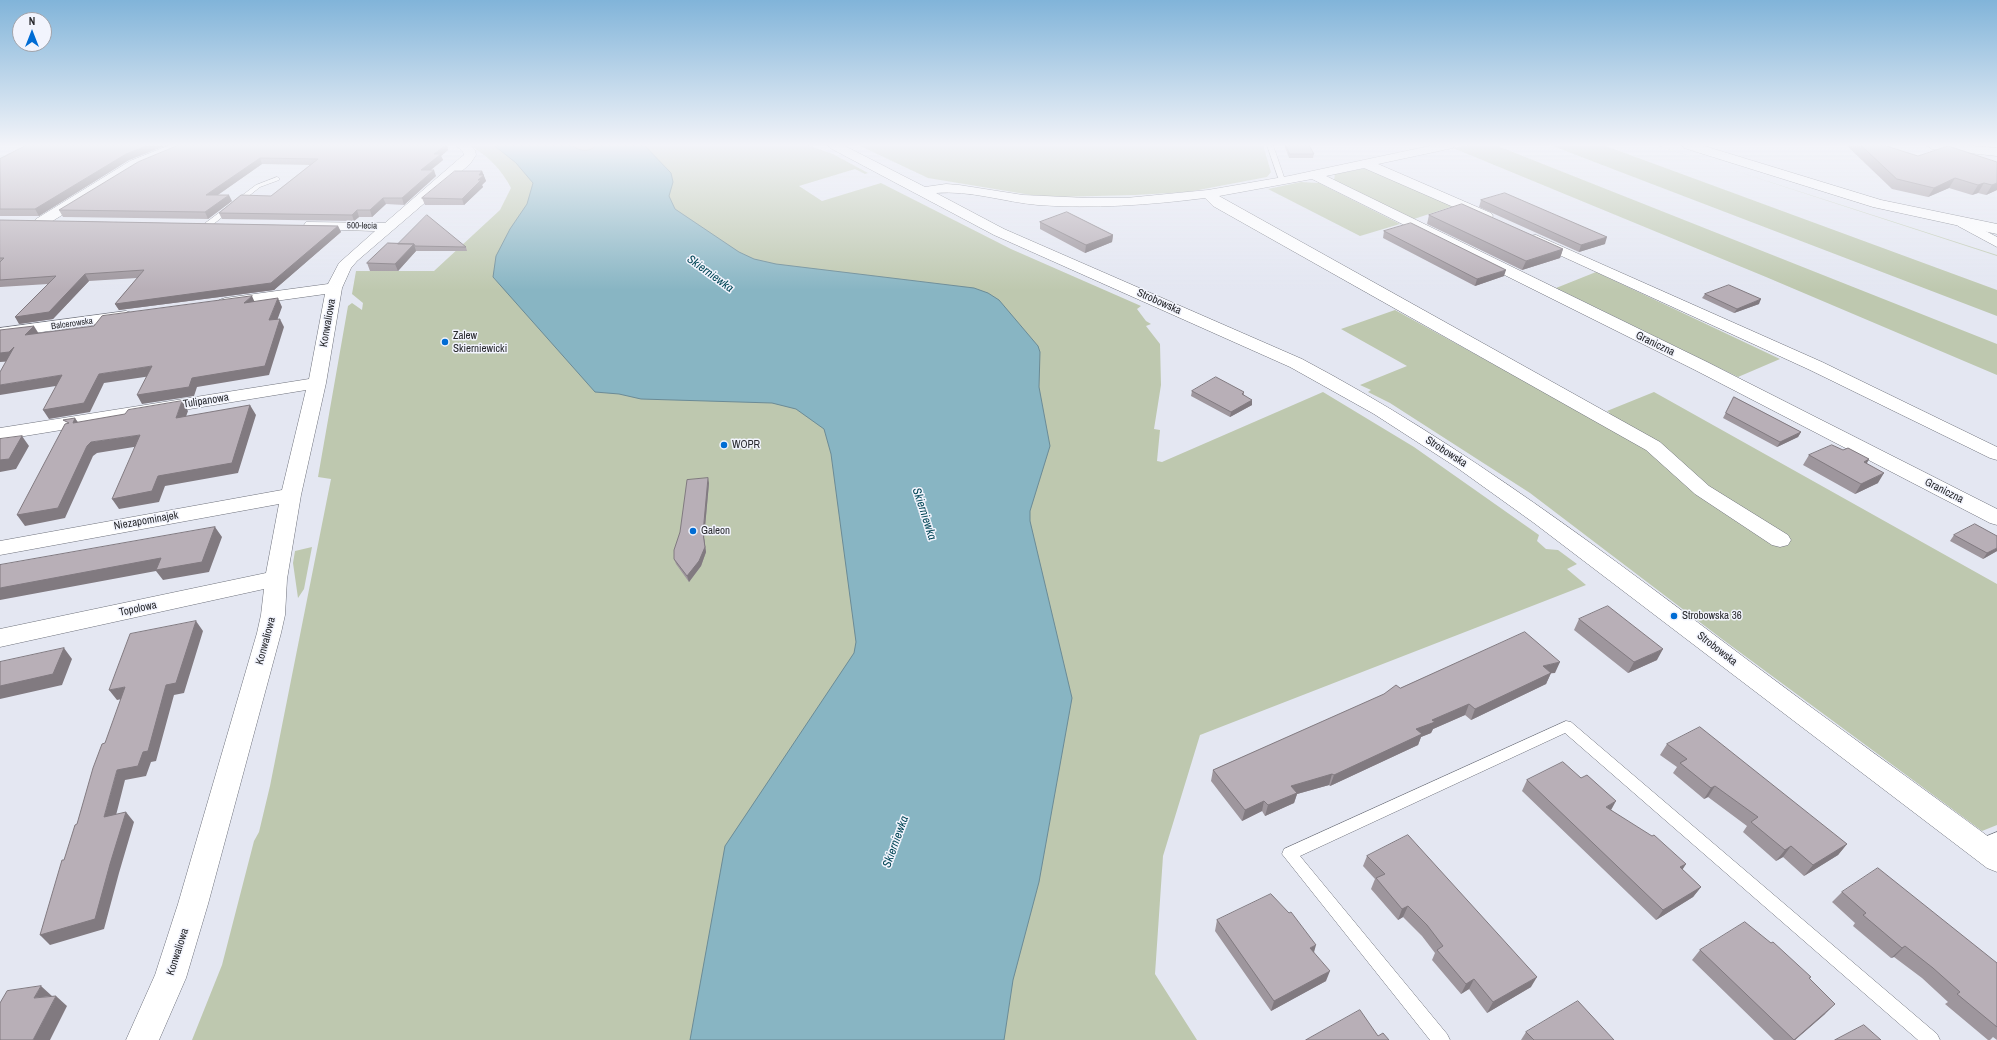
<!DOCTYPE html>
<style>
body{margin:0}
#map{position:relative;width:1997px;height:1040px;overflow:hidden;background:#e4e7f2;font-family:"Archivo Narrow",sans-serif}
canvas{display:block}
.north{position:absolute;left:12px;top:12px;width:40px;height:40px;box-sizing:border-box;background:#f2f4fd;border:1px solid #a1a3aa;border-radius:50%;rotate:0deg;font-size:11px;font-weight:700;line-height:16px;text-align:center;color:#28292d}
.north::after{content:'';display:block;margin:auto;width:14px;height:18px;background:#006cd4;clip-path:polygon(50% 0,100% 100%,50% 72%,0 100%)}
</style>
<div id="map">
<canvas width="1997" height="1040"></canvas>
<div class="north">N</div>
</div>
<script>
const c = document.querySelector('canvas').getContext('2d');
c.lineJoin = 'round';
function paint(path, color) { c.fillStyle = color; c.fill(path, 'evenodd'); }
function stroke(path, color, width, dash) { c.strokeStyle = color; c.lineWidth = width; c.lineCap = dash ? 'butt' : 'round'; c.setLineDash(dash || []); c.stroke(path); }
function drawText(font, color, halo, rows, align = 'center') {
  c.font = font + ' "Archivo Narrow",sans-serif'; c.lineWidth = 3; c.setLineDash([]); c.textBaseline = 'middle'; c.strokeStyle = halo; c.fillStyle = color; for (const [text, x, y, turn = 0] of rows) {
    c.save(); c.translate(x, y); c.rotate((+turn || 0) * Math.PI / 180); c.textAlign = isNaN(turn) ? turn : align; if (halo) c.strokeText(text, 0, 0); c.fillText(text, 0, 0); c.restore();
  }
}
const green = new Path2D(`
 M469,145H807L833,154L868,173L865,174L855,169L799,186L822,201L881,183L1011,249L1141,306L1137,309L1146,321L1151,324L1146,326L1160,344L1161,385L1154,429L1160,430L1157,461L1162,462L1323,392L1414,447L1539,535L1537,541L1546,549L1558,550L1577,564L1567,569L1586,585L1200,735L1163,856L1155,974L1197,1040H192L222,965L254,841L259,832L270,786L331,479L318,477L348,306L352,303L362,310L363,303L352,294L356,271H434L500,210L511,188C503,171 486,154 469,145Z
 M858,145H1263L1271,172L1267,177L1188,192L1135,195L1057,197L1031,195L928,178Z
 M1470,145H1495L1997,344V375L1766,277L1453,148Z
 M1550,145H1603L1997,290V316Z
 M1655,145L1997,255V256L1665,148Z
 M1366,168L1453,206L1414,219L1334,180L1335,174Z
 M1301,182L1319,183L1400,224L1360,236L1268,189Z
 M1596,272L1780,359L1738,377L1556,288Z
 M1395,310L1555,398L1608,414L1610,413L1607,411L1654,392L1997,584V825L1982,831L1722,639L1530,493L1390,403L1368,392L1371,390L1360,385L1407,366L1341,329Z
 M312,547L304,589L298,598L293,563L295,551Z`);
const water = new Path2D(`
 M494,145H572C577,151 592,153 595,145H644L671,173L673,182L669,196L675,209L739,252L754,259L776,264L974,288L988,293L999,300L1038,346L1040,352L1039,387L1050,446L1030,511V521L1072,698L1039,882L1013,980L1004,1040H690L725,846L854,653L856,642L831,454L824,429L796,409L772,403L641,399L619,394L595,392L493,277L496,256L510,229L527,204L533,183L516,163Z`);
const lane = new Path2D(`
 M1267,145H1273L1285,180L1284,181L1279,180Z
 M277,177L279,178V180L260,187L211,226L204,224L256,185Z
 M1566,721L1571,722L1937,1034L1940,1040H1918L1565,733L1300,856L1447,1034L1450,1040H1430L1282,854L1284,849Z
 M1997,832V845L1980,852L1975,851L1973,846L1975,841Z`);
const street = new Path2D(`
 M170,145H186L184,148L140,167L46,225H36L34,222L36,219L130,161Z
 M456,145H470L475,150L476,155L470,164L357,261L351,268L342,288L326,383L301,495L287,579L285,615L281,633L208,904L186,978L159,1040H126L155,975L178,904L257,633L261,615L264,589L0,647V629L266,573L279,504L0,555V541L282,490L306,390L0,440V428L309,379L325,294L225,308L219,306L217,303L219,300L225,298L328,284L339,263L375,231L311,229L306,228L304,225L306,222L385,223L460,158L464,155L463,152Z
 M828,145H843L925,187L946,184L959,185L1023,195L1087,198H1126L1208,190L1289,176L1434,145H1455L1453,148L1378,164L1491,213L1493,216L1491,219H1481L1364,168L1326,176L1707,362L1997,509V525L1990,523L1695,370L1312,179L1219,196L1660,442L1709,486L1788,535L1791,540L1788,545L1780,547L1772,545L1695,494L1646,450L1213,206L1205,198C1149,205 1094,209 1038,205C1004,202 970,190 936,193L1004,229L1302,359C1463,444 1608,555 1753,664C1834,725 1916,783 1997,843V872L1987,868L1534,523L1456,467L1374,414L1290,367L994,235L830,148Z
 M1926,145H1963L1997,148V156L1932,149Z
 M1963,219L1997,237V247L1958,226L1956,223L1958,220Z
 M1536,235L1822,362L1997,447V460L1990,458L1810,370L1531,242L1529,239L1531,236Z
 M126,311L132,313L134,316L132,319L0,338V328Z`);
const secondary = new Path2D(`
 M1682,145H1701L1881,200L1997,224V234L1873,207L1684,148Z`);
const wall = new Path2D(`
 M27,145H167L129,160L39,216H0V159Z
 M179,145H447L448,150L441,156L443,160L431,170L436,176L404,205L386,204L372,217H359L354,221L222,219L219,213L271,196L310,165L262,164L218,195L232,201L208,219L63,217L59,210Z
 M1284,145H1309L1314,154L1313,158H1289Z
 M1846,145H1883L1918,156L1997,162V190L1986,195L1978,193L1972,195L1949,188L1928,197L1892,189Z
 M482,171L486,181L482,185L483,187L464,205H425L422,198Z
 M1481,200L1605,244L1579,252L1479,207Z
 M1429,215L1563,249L1560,258L1522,270L1427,224Z
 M0,220L338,226L341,232L274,290L119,310L115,304L137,278L89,281L53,319L19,324L48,284L0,287Z
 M1040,222L1113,235L1112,242L1085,253L1040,229Z
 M1384,231L1504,276L1475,286L1383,238Z
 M388,243L466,247L467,251H416L398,271H370L367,263Z
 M1705,294L1759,304L1734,313L1702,298Z
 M1192,391L1244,392V395L1252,405L1230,417L1191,396Z
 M1734,397L1801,432L1798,437L1777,447L1723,418Z
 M1843,450L1869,459L1867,463L1878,483L1855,494L1803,465L1809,455Z
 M709,483L704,538L706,552L701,566L689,582L676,564L674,559Z
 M1954,535L1997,551L1983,559L1950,541Z
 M1579,619L1657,660L1628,673L1574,630Z
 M1551,673L1546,684L1471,720L1465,715L1433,729L1431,733L1421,737L1418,745L1330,786L1329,785L1297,794L1294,803L1265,816L1262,811L1242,821L1211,781L1213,770L1400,688L1555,673Z
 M1667,744L1847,844L1838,855L1804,876L1783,857L1776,861L1743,832L1747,826L1708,797L1704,799L1673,773L1677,767L1660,755Z
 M1527,780L1611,810L1686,864L1682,869L1701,887L1693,897L1656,920L1522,791Z
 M1367,856L1531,987L1487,1013L1469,989L1461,994L1432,960L1435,953L1422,936L1403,917L1398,920L1371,889L1375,879L1363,866Z
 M1842,892L1997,963V1040L1993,1037L1990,1040H1988L1945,1004L1948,1002L1922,978L1894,957L1891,958L1853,926L1855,923L1832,902Z
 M1217,920L1314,952L1326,981L1271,1011L1215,931Z
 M1771,943L1809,978L1825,1014L1795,1040H1774L1692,960L1700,950Z
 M1526,1032L1614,1040H1521Z`);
const shadedWall = new Path2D(`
 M149,145H167L129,160L39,216L35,209L126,154Z
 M447,145L448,150L441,156L443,160L423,176L421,170L434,154Z
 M260,158L262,164L209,201L206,195Z
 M434,170L436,176L404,205L402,198Z
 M482,171L486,181L482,185L483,187L464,205L462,199L479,175Z
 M1955,178L1949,188L1928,197L1934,188Z
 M1984,183L1978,193L1972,195L1978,185Z
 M1997,183V190L1986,195L1992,185Z
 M229,195L232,201L208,219L205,212Z
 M383,198L386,204L372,217L370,210Z
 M357,210L359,217L354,221L352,215Z
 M338,226L341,232L274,290L119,310L115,304Z
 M1113,235L1112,242L1085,253L1086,245Z
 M1607,237L1605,244L1579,252L1581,245Z
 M414,244L416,251L398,271L395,264Z
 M1563,249L1560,258L1522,270L1526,261Z
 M1506,270L1504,276L1475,286L1477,279Z
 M85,274L89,281L53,319L19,324L15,317Z
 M252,296L256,305L244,303Z
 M278,298L282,307L274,329L269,320Z
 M1761,299L1759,304L1734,313L1737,309Z
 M280,319L284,327L269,375L197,387L194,396L142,404L137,395L192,378Z
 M34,326L39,334L25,335Z
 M14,347L15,361L0,362V353Z
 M152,366L158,375L104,383L90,412L49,419L43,410L99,374Z
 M62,375L68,384L0,395V385Z
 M1252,400V405L1230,417L1231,412Z
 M182,401L188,411L182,428L176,418Z
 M250,405L256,415L238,473L165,486L159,502L119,509L112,499L158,476Z
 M75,418L82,428L73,423Z
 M1801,432L1798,437L1777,447L1780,442Z
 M140,435L146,445L97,453L93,456L65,518L25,526L17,515L91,442Z
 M22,436L29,446L16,469L0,472V460Z
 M1869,459L1863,470L1864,462Z
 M1884,473L1878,483L1855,494L1861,484Z
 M708,478L709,483L704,538L706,552L701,566L689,582L687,576L703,533Z
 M215,527L222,537L209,572L163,580L156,571L0,600V588Z
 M1997,548V551L1983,559L1987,553Z
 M196,621L203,631L184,693L174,695L156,761L151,762L146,776L125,780L113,827L104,817L117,770L143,752L166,685Z
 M64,648L72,659L62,685L0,699V686Z
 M1663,649L1657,660L1628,673L1634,662Z
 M1560,662L1555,673H1551L1546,684L1471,720L1475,709L1543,666Z
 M125,687L132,697L117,700L109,690Z
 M1469,704L1465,715L1433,729L1431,733L1421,737L1418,745L1330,786L1334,775L1432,720Z
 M1332,774L1329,785L1297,794L1294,803L1265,816L1268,805L1291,786Z
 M1715,786L1708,797L1704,799L1711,788Z
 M1264,801L1262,811L1242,821L1245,810Z
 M1616,801L1610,812L1606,807Z
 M126,812L134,822L119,873L104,929L50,945L40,935Z
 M1847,844L1838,855L1804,876L1813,865Z
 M1791,846L1783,857L1776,861L1785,850Z
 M1686,864L1679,875L1680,867Z
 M1701,887L1693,897L1656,920L1663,910Z
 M1408,906L1403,917L1398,920L1402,909Z
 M1316,945L1313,956L1310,948Z
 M1905,946L1894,957L1891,958L1902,948Z
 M1330,971L1326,981L1271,1011L1274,1001Z
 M1537,977L1531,987L1487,1013L1493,1002Z
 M1474,979L1469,989L1461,994L1466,984Z
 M41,986L52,996L34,998Z
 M56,996L67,1006L50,1040H33Z
 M1835,1004L1825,1014L1795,1040H1794Z`);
const building = new Path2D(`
 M27,145H149L126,154L35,209H0V159Z
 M179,145H446L434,154H441L421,170H434L402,198H383L370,210H357L352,215L219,213L241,195L271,196L318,159L260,158L206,195H229L205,212L59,210L138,162Z
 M1286,145H1309L1314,154H1290Z
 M1861,145H1883L1918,156L1948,146L1997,162V183L1992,185L1984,183L1978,185L1955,178L1934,188L1897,179Z
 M455,171H482L479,175H484L478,180H481L462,199L422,198Z
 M1505,193L1607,237L1581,245L1481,200Z
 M1462,204L1563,249L1526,261L1429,215Z
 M1067,212L1113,235L1086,245L1040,222Z
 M427,215L466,247L415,246L414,244H398Z
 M0,220L338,226L271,283L115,304L144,270L85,274L49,312L15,317L56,276L0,280V262L4,258H0Z
 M1411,223L1506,270L1477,279L1384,231Z
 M388,243L414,244L395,264L367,263Z
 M1729,285L1761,299L1737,309L1705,294Z
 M252,296L244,303L278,298L269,320L280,319L265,366L192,378L189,387L137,395L152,366L99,374L84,403L43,410L62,375L0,385V372L14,347L9,352L0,353V330L34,326L25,335L94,326L102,316Z
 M1216,377L1244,392L1242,394L1252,400L1231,412L1192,391Z
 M1734,397L1801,432L1780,442L1726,413Z
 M182,401L176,418L250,405L232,463L158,476L152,491L112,499L140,435L91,442L87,446L58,508L17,515L65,424L69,423L63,420L75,418L73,423L125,414L128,410Z
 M22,436L9,459L0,460V439Z
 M1832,445L1843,450L1848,448L1869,459L1864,462L1884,473L1861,484L1809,455Z
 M708,478L703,533L705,547L699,561L687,576L674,559V550L680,532L687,480Z
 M1975,524L1997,536V548L1987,553L1954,535Z
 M215,527L202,562L156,570L161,558L0,588V565Z
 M1608,606L1663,649L1634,662L1579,619Z
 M196,621L176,683L166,685L148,751L143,752L138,766L117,770L104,817L126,812L110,864L95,919L40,935L62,860H64L75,825L77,824L93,768L102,744L105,743L125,687L109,690L130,634Z
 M1525,632L1560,662L1543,666L1551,673L1475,709L1469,704L1432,720L1435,722L1416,729L1422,734L1334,775L1332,774L1291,786L1297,793L1268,805L1264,801L1245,810L1213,770L1384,694L1396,685L1400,688Z
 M64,648L53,674L0,686V662Z
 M1700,727L1847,844L1813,865L1791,846L1785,850L1751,822L1758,817L1715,786L1711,788L1680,763L1687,759L1667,744Z
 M1563,762L1581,778L1587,775L1616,801L1606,807L1652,836L1654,835L1686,864L1680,867L1701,887L1663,910L1527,780Z
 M1408,835L1537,977L1493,1002L1474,979L1466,984L1437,950L1443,946L1427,925L1408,906L1402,909L1376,878L1385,874L1367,856Z
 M1878,868L1997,963V1027L1957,994L1960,992L1933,968L1905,946L1902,948L1863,915L1866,913L1842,892Z
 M1271,894L1289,913L1291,912L1316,945L1310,948L1330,971L1274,1001L1217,920Z
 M1745,922L1771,943L1773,942L1811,977L1809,978L1835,1004L1794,1040L1700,950Z
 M41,986L34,998L56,996L33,1040H0V1003L7,991Z
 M1578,1001L1614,1040H1534L1526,1032Z
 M1360,1010L1378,1036L1383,1033L1389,1040H1306Z
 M1864,1025L1881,1040H1835Z`);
const markers = [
 [445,342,4,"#006cd4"],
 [724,445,4,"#006cd4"],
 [693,531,4,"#006cd4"],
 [1674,616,4,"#006cd4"]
];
const farStreetnames = [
 ["500-lecia",362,226,1],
 ["Balcerowska",72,324,-8]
];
const streetNames = [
 ["Strobowska",1159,302,24],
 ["Konwaliowa",328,323,-80],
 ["Graniczna",1655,344,26],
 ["Tulipanowa",206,401,-9],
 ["Strobowska",1446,452,33],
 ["Graniczna",1944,491,27],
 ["Niezapominajek",146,521,-10],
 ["Topolowa",138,609,-12],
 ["Konwaliowa",266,641,-75],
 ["Strobowska",1717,649,38],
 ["Konwaliowa",178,952,-72]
];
const poiNames = [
 ["Zalew",453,336],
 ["Skierniewicki",453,349],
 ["WOPR",732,445],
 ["Galeon",701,531],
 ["Strobowska 36",1682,616]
];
const waterNames = [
 ["Skierniewka",710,274,36],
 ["Skierniewka",924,514,72],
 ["Skierniewka",896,842,-70]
];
paint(green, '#bec8af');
paint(water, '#88b5c3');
stroke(water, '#6b8b96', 1);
stroke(lane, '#6f727c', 1);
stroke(street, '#6f727c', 1);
stroke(secondary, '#6f727c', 1);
paint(lane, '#fff');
paint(street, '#fff');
paint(secondary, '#fff');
paint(wall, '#9e969d');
paint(shadedWall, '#817a80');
paint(building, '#b8afb7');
stroke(building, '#817a80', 1);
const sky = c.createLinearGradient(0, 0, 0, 290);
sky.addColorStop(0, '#81b4d9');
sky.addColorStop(0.5, '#f3f4f9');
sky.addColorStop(1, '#f3f4f900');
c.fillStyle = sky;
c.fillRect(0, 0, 1997, 290);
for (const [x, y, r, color] of markers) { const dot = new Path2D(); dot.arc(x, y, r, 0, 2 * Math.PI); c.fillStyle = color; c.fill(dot); stroke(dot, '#f2f4fd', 1.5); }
drawText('9px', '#28292d', '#f2f4fd', farStreetnames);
drawText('11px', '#28292d', '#f2f4fd', streetNames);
drawText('11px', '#28292d', '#f2f4fd', poiNames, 'left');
drawText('italic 12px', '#024656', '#f2f4fd', waterNames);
</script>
